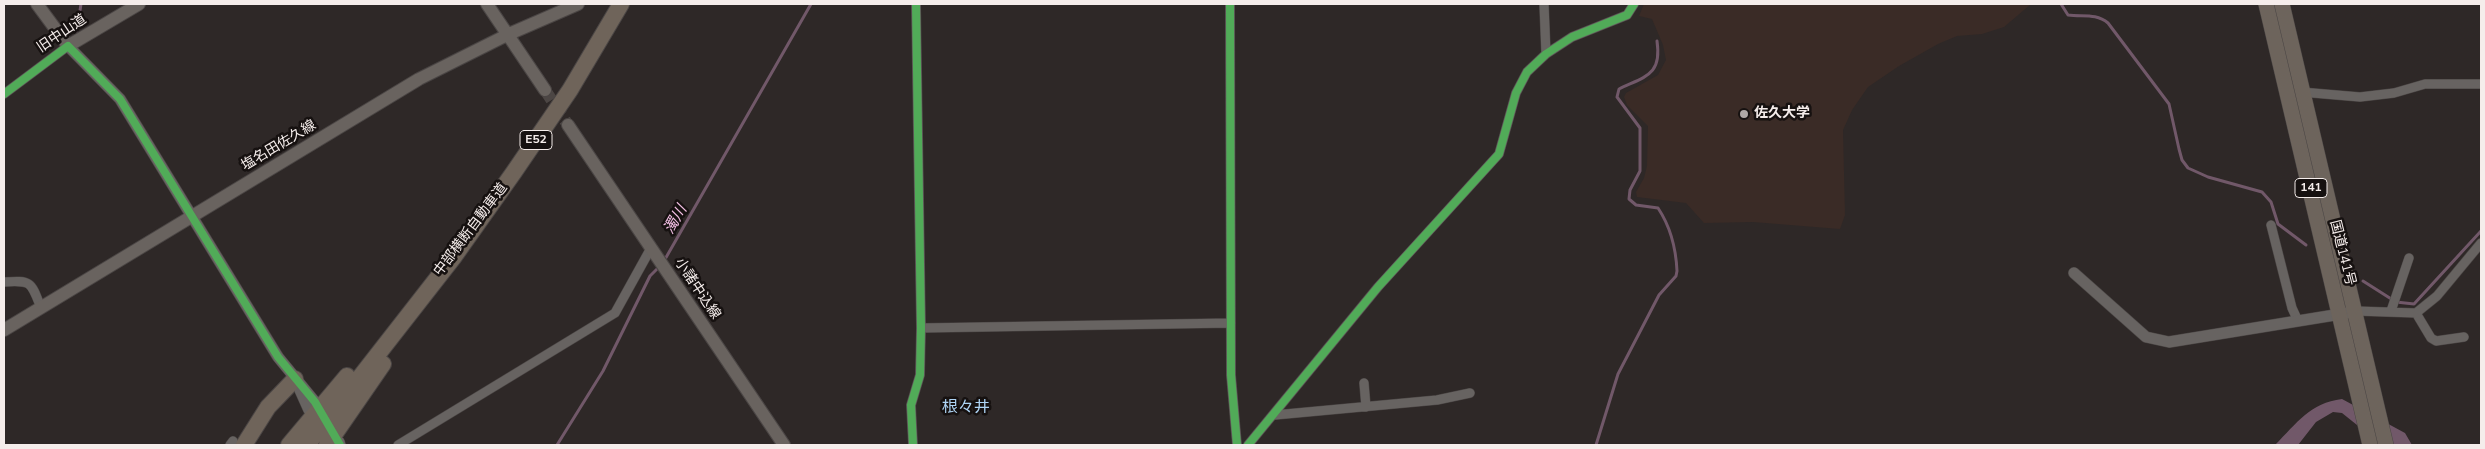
<!DOCTYPE html>
<meta charset="utf-8">
<style>
body{margin:0}
#map{position:relative;width:2485px;height:449px;overflow:hidden;background:#2e2827;font-family:"Nunito Sans",sans-serif}
canvas{display:block}
.frame{position:absolute;inset:0;border:5px solid #f5edeb;pointer-events:none}
</style>
<div id="map">
<canvas width="2485" height="449"></canvas>
<div class="frame"></div>
</div>
<script>
const c = document.querySelector('canvas').getContext('2d');
c.lineJoin = 'round';
function paint(path, color) { c.fillStyle = color; c.fill(path, 'evenodd'); }
function stroke(path, color, width, dash) { c.strokeStyle = color; c.lineWidth = width; c.lineCap = dash ? 'butt' : 'round'; c.setLineDash(dash || []); c.stroke(path); }
function drawText(font, color, halo, rows, align = 'center') {
  c.font = font + ' "Nunito Sans","Noto Sans JP",sans-serif'; c.lineWidth = 5; c.setLineDash([]); c.textBaseline = 'middle'; c.strokeStyle = halo; c.fillStyle = color; for (const [text, x, y, turn = 0] of rows) {
    c.save(); c.translate(x, y); c.rotate((+turn || 0) * Math.PI / 180); c.textAlign = isNaN(turn) ? turn : align; if (halo) c.strokeText(text, 0, 0); c.fillText(text, 0, 0); c.restore();
  }
}
const built = new Path2D(`
 M1644,4H2031L2004,27L1982,34L1957,36L1938,44L1899,66L1868,87L1852,110L1843,130L1845,215L1840,229L1753,222L1704,223L1686,203L1637,197L1636,192L1644,178L1647,166L1648,126L1627,105L1624,97L1626,93L1658,75L1666,60L1663,45L1652,19L1639,16Z`);
const water = new Path2D(`
 M2342,399L2405,433L2412,445H2382L2342,413L2333,412L2316,422L2298,445H2275C2297,423 2310,403 2342,399Z`);
const stream = new Path2D(`
 M2061,4L2068,15C2083,17 2096,13 2108,23L2169,104L2179,149L2182,160L2188,168L2208,177L2262,192L2271,202L2278,224L2306,245
 M77,31L81,4
 M664,261L811,4
 M2363,281L2396,302L2414,304L2481,231
 M557,445L603,371L650,276L660,266
 M1596,445L1618,374L1659,295L1676,276L1677,271C1676,249 1670,226 1658,208L1636,205L1629,199L1630,190L1640,171V128L1617,97L1619,89C1646,76 1662,75 1657,41`);
const secondaryTunnel = new Path2D(`
 M545,90L568,125`);
const minor = new Path2D(`
 M1230,4L1231,375L1237,445
 M1544,4L1546,54
 M2301,92L2360,97L2394,93L2425,84H2481
 M4,94L68,46
 M2271,225L2292,308L2298,321
 M4,282C32,280 31,282 41,308
 M2356,311L2416,313L2431,338L2436,341L2464,337
 M2391,311L2409,258
 M2416,313L2437,296L2481,243
 M921,328L1231,323
 M1364,383L1366,407
 M1275,415L1437,400L1470,393
 M230,445L233,441
 M398,445L615,313L651,248
 M913,445L911,405L920,375L921,328L916,4
 M1248,445L1378,287L1499,154L1516,93L1527,72L1546,54L1572,37L1627,15L1634,4`);
const tertiary = new Path2D(`
 M68,46L120,99L278,357L315,402
 M2074,273L2146,337L2169,342L2347,313
 M300,390L309,410
 M339,442L340,445`);
const secondary = new Path2D(`
 M37,4L68,46L139,4
 M487,4L545,90
 M568,125L784,445
 M4,330L419,79L509,34L578,4`);
const trunk = new Path2D(`
 M2266,4L2370,445
 M2282,4L2386,445`);
const motorway = new Path2D(`
 M244,445L268,407L295,379
 M289,445L347,376
 M307,445L453,258L514,172L570,90L621,4
 M327,445L383,364`);
const cycleway = new Path2D(`
 M1230,4L1231,375L1237,445
 M4,94L68,46L120,99L278,357L315,402L340,445
 M913,445L911,405L920,375L921,328L916,4
 M1248,445L1378,287L1499,154L1516,93L1527,72L1546,54L1572,37L1627,15L1634,4`);
const markers = [
 [1744,114,5,"#afa8a6"]
];
const shields = [
 [536,140,32],
 [2311,188,32]
];
const shieldNames = [
 ["E52",536,140],
 ["141",2311,188]
];
const streetNames = [
 ["旧中山道",62,34,-34],
 ["塩名田佐久線",279,146,-31],
 ["中部横断自動車道",471,230,-53],
 ["国道141号",2342,253,76],
 ["小諸中込線",697,289,56]
];
const poiNames = [
 ["佐久大学",1754,114]
];
const waterNames = [
 ["濁川",676,220,-60]
];
const quarterNames = [
 ["根々井",966,408]
];
paint(built, '#3a2b26');
paint(water, '#715869');
stroke(stream, '#715869', 3);
stroke(secondaryTunnel, '#4c4644', 12, [12, 6]);
stroke(minor, '#4b4645', 10);
stroke(tertiary, '#4b4645', 12);
stroke(secondary, '#4b4645', 14);
stroke(trunk, '#4b4645', 16);
stroke(motorway, '#4b4645', 18);
stroke(minor, '#676361', 9);
stroke(tertiary, '#676361', 11);
stroke(secondary, '#69635f', 12);
stroke(trunk, '#6d645c', 15);
stroke(motorway, '#6f645a', 16);
stroke(cycleway, '#51ab58', 8);
for (const [x, y, r, color] of markers) { const dot = new Path2D(); dot.arc(x, y, r, 0, 2 * Math.PI); c.fillStyle = color; c.fill(dot); stroke(dot, '#161110', 2); }
for (const [x, y, w] of shields) { const box = new Path2D(); box.roundRect(x - w / 2, y - 9.5, w, 19, 4); c.fillStyle = '#161110'; c.fill(box); stroke(box, '#f5edeb', 1); }
drawText('bold 12px', '#f5edeb', null, shieldNames);
drawText('14px', '#f5edeb', '#161110', streetNames);
drawText('bold 14px', '#f5edeb', '#161110', poiNames, 'left');
drawText('italic 15px', '#f5c1e6', '#161110', waterNames);
drawText('16px', '#aed4f4', '#161110', quarterNames);
</script>
